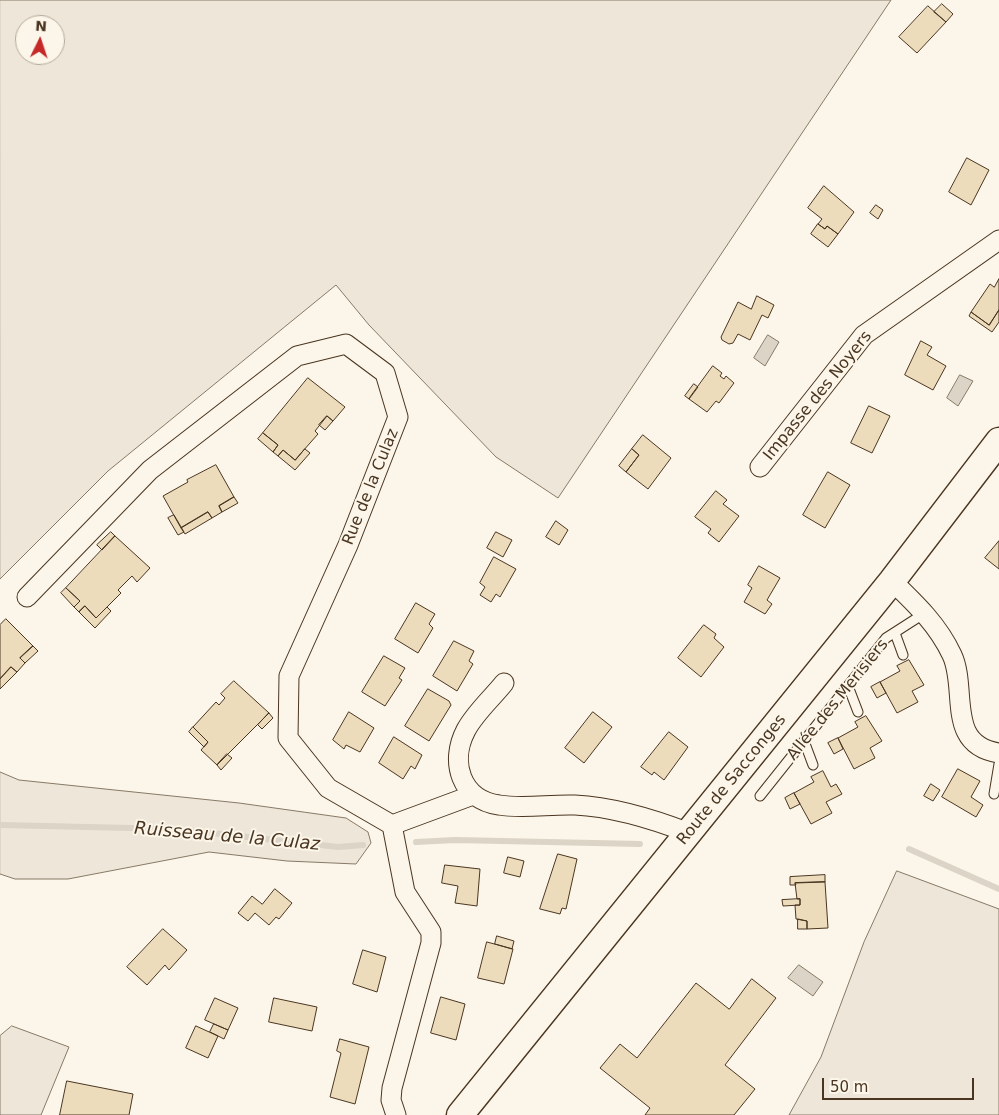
<!DOCTYPE html>
<meta charset="utf-8">
<style>
body{margin:0}
#map{position:relative;width:999px;height:1115px;overflow:hidden;background:#fbf6e9;font-family:"DejaVu Sans",sans-serif}
canvas{display:block}
.north{position:absolute;left:15px;top:15px;width:50px;height:50px;box-sizing:border-box;background:#fbf6e9;border:1px solid #b4a999;border-radius:50%;rotate:4deg;font-size:14px;font-weight:700;line-height:20px;text-align:center;color:#4a3520}
.north::after{content:'';display:block;margin:auto;width:18px;height:22px;background:#c62828;clip-path:polygon(50% 0,100% 100%,50% 72%,0 100%)}
.scale{position:absolute;left:822px;top:1078px;width:152px;height:22px;box-sizing:border-box;border:2px solid #4a3520;border-top:0;padding-left:6px;font-size:15px;line-height:18px;white-space:nowrap;color:#4a3520;-webkit-text-stroke:4px #fbf6e9;paint-order:stroke}
</style>
<div id="map">
<canvas width="999" height="1115"></canvas>
<div class="north">N</div>
<div class="scale">50 m</div>
</div>
<script>
const c = document.querySelector('canvas').getContext('2d');
c.lineJoin = 'round';
function paint(path, color) { c.fillStyle = color; c.fill(path, 'evenodd'); }
function stroke(path, color, width, dash) { c.strokeStyle = color; c.lineWidth = width; c.lineCap = dash ? 'butt' : 'round'; c.setLineDash(dash || []); c.stroke(path); }
function drawText(font, color, halo, rows, align = 'center') {
  c.font = font + ' "DejaVu Sans",sans-serif'; c.lineWidth = 4; c.setLineDash([]); c.textBaseline = 'middle'; c.strokeStyle = halo; c.fillStyle = color; for (const [text, x, y, turn = 0] of rows) {
    c.save(); c.translate(x, y); c.rotate((+turn || 0) * Math.PI / 180); c.textAlign = isNaN(turn) ? turn : align; if (halo) c.strokeText(text, 0, 0); c.fillText(text, 0, 0); c.restore();
  }
}
const green = new Path2D(`
 M0,0H891L558,498L496,457L369,325L336,285L108,471L0,579ZM25,25H55V55H25Z
 M0,772L19,780L239,803L346,818L368,832L371,843L356,864L287,861L209,852L68,879H15L0,874Z
 M897,871L999,909V1115H789L821,1057L864,942Z
 M12,1026L69,1047L41,1115H0V1036Z`);
const water = new Path2D(`
 M768,335L779,342L765,366L754,358Z
 M960,375L973,381L958,406L947,398Z
 M799,965L823,982L813,996L788,978Z`);
const stream = new Path2D(`
 M0,825L175,829L338,847L363,845
 M416,842L455,840L640,844
 M909,849L999,889`);
const building = new Path2D(`
 M942,4L953,14L946,22L934,12Z
 M928,6L946,22L917,53L899,37Z
 M967,158L989,170L971,205L949,192Z
 M824,186L854,212L838,234L827,226L825,229L818,224L822,219L808,208Z
 M876,205L883,210L878,219L870,213Z
 M818,224L825,229L827,226L838,234L828,247L811,234Z
 M999,279V310L989,325L971,312L990,284L994,287Z
 M757,296L774,305L768,318L762,315L750,340L738,334L733,343L729,344L722,340L721,337L738,302L751,309Z
 M999,310V322L992,332L969,316L971,312L989,325Z
 M921,341L932,347L927,355L946,366L933,390L905,375Z
 M713,366L722,373L720,376L724,379L726,376L734,383L719,403L716,401L707,412L689,399Z
 M308,378L345,407L333,421L327,416L315,431L318,434L295,460L283,450L278,456L273,452L278,445L263,433Z
 M694,384L698,387L689,399L685,396Z
 M869,406L890,416L872,453L851,443Z
 M327,416L333,421L325,430L319,425Z
 M263,433L278,445L273,452L258,439Z
 M643,435L671,458L648,489L626,472L639,455L632,449Z
 M305,449L310,453L295,470L278,456L283,450L295,460Z
 M632,449L639,455L626,472L619,466Z
 M216,465L234,497L219,506L222,512L212,518L208,512L181,528L163,496L188,482L187,480Z
 M828,472L850,485L825,528L803,515Z
 M716,491L727,500L723,504L739,516L719,542L708,533L711,529L695,517Z
 M234,497L238,503L222,512L219,506Z
 M208,512L212,518L185,534L181,528Z
 M174,515L184,532L178,535L168,518Z
 M556,521L568,530L559,545L546,537Z
 M111,532L115,536L102,550L97,545Z
 M496,532L512,540L503,557L487,548Z
 M115,536L150,568L137,582L132,576L118,590L121,593L96,618L85,606L79,612L74,607L80,601L66,588Z
 M999,541V569L985,558Z
 M494,557L516,569L500,597L496,594L491,602L480,595L485,587L480,583Z
 M759,566L780,578L767,600L772,604L765,614L744,602L752,588L748,585Z
 M66,588L80,601L74,607L61,593Z
 M416,603L435,614L429,624L433,628L418,653L395,639Z
 M85,606L96,618L107,607L111,611L95,628L79,612Z
 M6,619L33,646L20,658L25,663L17,672L11,667L0,679V625Z
 M704,625L716,634L714,638L724,647L701,677L678,658Z
 M454,641L474,651L469,661L473,664L457,691L433,676Z
 M33,646L38,651L25,663L20,658Z
 M384,656L405,668L399,678L402,680L385,706L362,692Z
 M909,660L924,685L912,691L918,702L897,713L880,682L900,671L897,666Z
 M11,667L17,672L0,689V679Z
 M234,681L269,713L217,765L201,750L208,742L193,727L216,702L219,705L225,698L221,694Z
 M880,682L886,693L877,698L871,687Z
 M428,689L449,701L451,705L429,741L405,726Z
 M349,712L374,728L360,752L346,745L344,749L333,740Z
 M593,712L612,727L584,763L565,748Z
 M269,713L273,718L262,729L258,725Z
 M866,716L882,741L870,748L875,758L854,769L838,738L858,727L855,722Z
 M193,727L208,742L204,747L189,732Z
 M669,732L688,747L664,780L654,772L652,775L641,767Z
 M394,737L422,755L415,769L411,766L403,779L379,763Z
 M838,738L843,749L834,754L828,743Z
 M227,754L232,758L221,770L217,765Z
 M958,769L980,781L971,797L983,805L976,817L942,797Z
 M823,771L831,787L836,784L842,794L826,802L832,813L811,824L794,793L814,782L811,777Z
 M931,784L940,790L933,801L924,796Z
 M794,793L800,804L790,809L785,798Z
 M558,854L577,859L566,909L562,908L560,914L540,909Z
 M508,857L524,861L520,877L504,873Z
 M445,865L480,869L477,906L455,903L458,886L442,883Z
 M825,875V882L795,883L796,885H790V877Z
 M825,882L828,928L807,929V921L796,919L795,905H800V899H797L795,883Z
 M275,889L292,903L279,919L276,917L269,925L255,913L248,921L238,913L252,896L262,904Z
 M800,899V905L783,906L782,900Z
 M798,919L807,921V929H798Z
 M163,929L187,950L169,970L165,965L147,985L127,967Z
 M497,936L514,941L512,949L495,944Z
 M487,942L513,949L504,984L478,978Z
 M363,950L386,957L377,992L353,984Z
 M752,979L776,998L725,1065L755,1089L734,1115H645L650,1108L600,1068L620,1044L637,1058L696,983L729,1009Z
 M441,997L465,1004L456,1040L431,1033Z
 M215,998L238,1008L228,1030L205,1020Z
 M274,998L317,1007L312,1031L269,1022Z
 M214,1024L228,1030L224,1039L210,1032Z
 M196,1026L218,1036L208,1058L186,1048Z
 M340,1039L369,1047L355,1104L330,1097L341,1053L337,1051Z
 M67,1081L133,1094L129,1115H60Z`);
const lane = new Path2D(`
 M895,633L903,655
 M848,686L858,712
 M804,741L813,765
 M994,794L999,764
 M760,796L886,638L925,613`);
const street = new Path2D(`
 M760,467L864,335L999,240
 M892,581C916,604 938,625 952,655C968,689 945,745 999,753
 M27,597L150,470L297,356L346,344L385,373L398,417L348,545L289,676L288,738L328,788L392,825L473,795
 M504,683C492,698 475,713 466,730C449,762 461,800 499,805C524,809 550,804 575,805C614,807 653,819 689,833
 M392,825L405,892L431,932V943L392,1088L391,1100L396,1115`);
const secondary = new Path2D(`
 M460,1115L892,581L999,441`);
const streetNames = [
 ["Impasse des Noyers",818,396,-51],
 ["Rue de la Culaz",371,487,-68],
 ["Allée des Merisiers",838,700,-51],
 ["Route de Sacconges",732,780,-51]
];
const waterNames = [
 ["Ruisseau de la Culaz",227,837,5]
];
paint(green, '#ede6d9');
stroke(green, '#887966', 1);
paint(water, '#dcd4c6');
stroke(water, '#887966', 1);
stroke(stream, '#dcd4c6', 6);
paint(building, '#ecdcbc');
stroke(building, '#4a3520', 1);
stroke(lane, '#4a3520', 11);
stroke(street, '#4a3520', 21);
stroke(secondary, '#4a3520', 29);
stroke(lane, '#fbf6e9', 9);
stroke(street, '#fbf6e9', 19);
stroke(secondary, '#fbf6e9', 26);
drawText('16px', '#4a3520', '#fbf6e9', streetNames);
drawText('italic 18px', '#4a3520', '#fbf6e9', waterNames);
</script>
